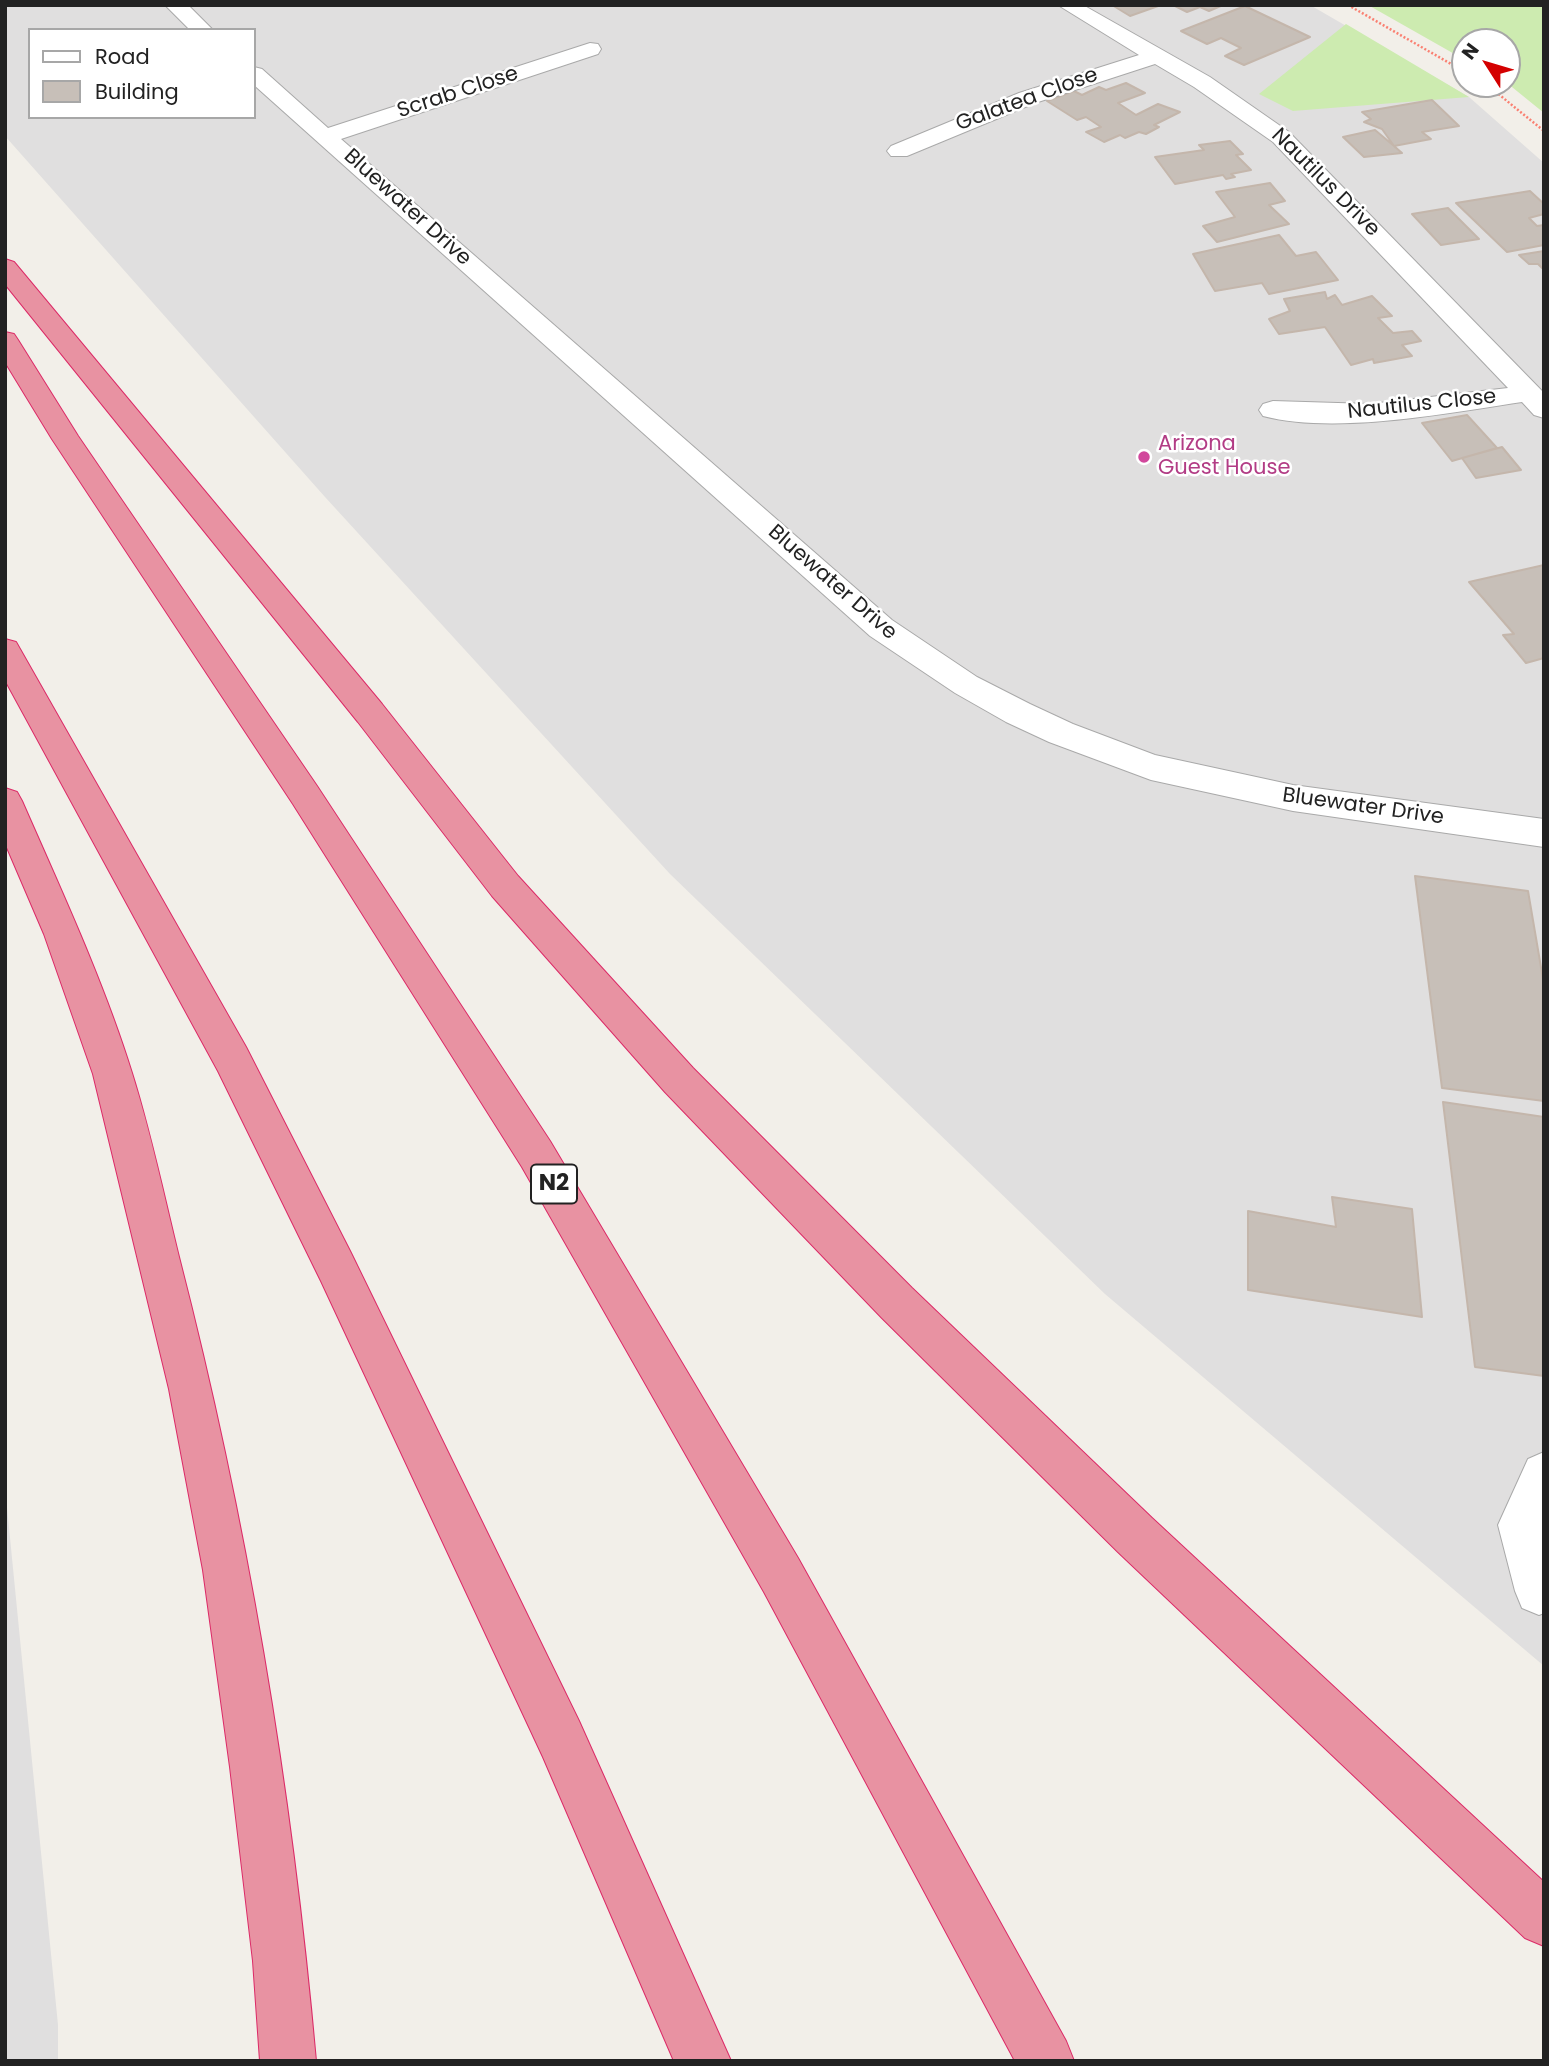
<!DOCTYPE html>
<style>
body{margin:0}
#map{position:relative;width:1549px;height:2066px;overflow:hidden;background:#f2efe9;font-family:Poppins,sans-serif}
canvas{display:block}
.frame{position:absolute;inset:0;border:7px solid #222;pointer-events:none}
.legend{position:absolute;left:28px;top:28px;width:228px;height:91px;box-sizing:border-box;background:#fff;border:2px solid #a7a7a7;margin:0;padding:9px 12px;list-style:none;font-size:21px;color:#222}
.legend li{display:flex;align-items:center;gap:14px;height:35px}
.legend b{width:35px;border:2px solid #a7a7a7}
.north{position:absolute;left:1451px;top:28px;width:70px;height:70px;box-sizing:border-box;background:#fff;border:2px solid #a7a7a7;border-radius:50%;rotate:307deg;font-size:19px;font-weight:700;line-height:28px;text-align:center;color:#222}
.north::after{content:'';display:block;margin:auto;width:24px;height:32px;background:#d40000;clip-path:polygon(50% 0,100% 100%,50% 72%,0 100%)}
</style>
<div id="map">
<canvas width="1549" height="2066"></canvas>
<div class="frame"></div>
<ul class="legend">
<li><b style="height:9px;background:#fff"></b>Road</li>
<li><b style="height:19px;background:#c7bfb8"></b>Building</li>
</ul>
<div class="north">N</div>
</div>
<script>
const c = document.querySelector('canvas').getContext('2d');
c.lineJoin = 'round';
function paint(path, color) { c.fillStyle = color; c.fill(path, 'evenodd'); }
function stroke(path, color, width, dash) { c.strokeStyle = color; c.lineWidth = width; c.lineCap = dash ? 'butt' : 'round'; c.setLineDash(dash || []); c.stroke(path); }
function drawText(font, color, halo, rows, align = 'center') {
  c.font = font + ' Poppins,sans-serif'; c.lineWidth = 5; c.setLineDash([]); c.textBaseline = 'middle'; c.strokeStyle = halo; c.fillStyle = color; for (const [text, x, y, turn = 0] of rows) {
    c.save(); c.translate(x, y); c.rotate((+turn || 0) * Math.PI / 180); c.textAlign = isNaN(turn) ? turn : align; if (halo) c.strokeText(text, 0, 0); c.fillText(text, 0, 0); c.restore();
  }
}
const residential = new Path2D(`
 M5,5H1310L1469,97L1544,163V1666L1105,1294L670,874L325,497L5,136ZM30,30H254V117H30Z
 M5,1487L58,2025V2061H5Z`);
const grass = new Path2D(`
 M1368,5H1544V113L1507,83V42H1465V60Z
 M1346,24L1469,97L1293,111L1259,94Z`);
const building = new Path2D(`
 M1112,5H1161L1130,16Z
 M1173,5H1223L1209,11L1200,7L1187,12Z
 M1245,6L1310,37L1244,65L1225,56L1241,48L1221,38L1207,44L1181,31Z
 M1126,83L1145,93L1118,103L1136,115L1158,104L1180,112L1154,125L1159,127L1146,134L1139,132L1125,138L1120,135L1104,142L1086,132L1101,127L1086,117L1077,120L1047,101L1074,91L1082,95L1099,87L1106,90Z
 M1432,100L1459,126L1422,132L1431,139L1394,146L1382,129L1364,122L1371,119L1362,112Z
 M1375,130L1394,146L1402,153L1364,157L1343,137Z
 M1230,141L1243,154L1236,155L1251,170L1231,174L1235,177L1226,179L1223,175L1175,184L1155,157L1204,150L1199,145Z
 M1270,183L1285,201L1269,205L1289,224L1217,242L1203,226L1235,217L1216,192Z
 M1530,191L1544,204V214L1529,218L1537,226L1544,225V245L1507,252L1456,203Z
 M1448,208L1479,239L1441,245L1412,214Z
 M1279,235L1296,256L1316,252L1338,280L1269,294L1262,283L1215,291L1193,254Z
 M1544,251V270L1538,264H1529L1519,255Z
 M1325,292L1327,299L1335,295L1342,305L1372,296L1392,316L1378,318L1393,333L1412,331L1421,341L1402,345L1412,356L1374,363L1373,359L1351,365L1325,327L1279,334L1269,319L1290,311L1284,299Z
 M1467,415L1497,448L1452,461L1422,423Z
 M1502,447L1521,470L1476,478L1462,458Z
 M1544,565V658L1526,663L1503,635L1514,634L1469,582Z
 M1415,876L1528,891L1544,985V1101L1442,1088Z
 M1443,1102L1544,1117V1376L1475,1367Z
 M1332,1197L1412,1209L1422,1317L1248,1290V1211L1336,1227Z`);
const path = new Path2D(`
 M1348,5L1465,72
 M1486,84L1544,131`);
const minor = new Path2D(`
 M165,5H188L213,30H190Z
 M1058,5H1083L1210,77L1289,132L1544,393V418L1534,415L1522,402C1448,413 1335,435 1263,416L1259,410L1263,404L1273,401L1370,404L1508,388L1273,142L1194,87L1155,64L1035,103L907,156H891L887,151L891,146L1019,93L1139,55Z
 M590,43L598,44L601,49L598,54L341,139L892,620L977,677L1030,704L1073,724L1155,755L1293,785L1544,819V847L1293,811L1151,780L1049,742L1006,722L955,693L870,636L254,85V67L262,69L328,128Z
 M1544,1452V1613L1539,1615L1522,1608L1515,1591L1498,1525L1528,1459Z`);
const highway = new Path2D(`
 M5,259L14,262L382,704L518,876L693,1068L912,1288L1152,1518L1544,1882V1946L1525,1938L1118,1552L882,1318L665,1092L492,896L358,722L5,284Z
 M5,332L14,334L18,340L78,436L317,786L550,1141L798,1558L1066,2041L1074,2061H1015L764,1592L522,1167L293,804L52,439L5,362Z
 M5,639L16,642L246,1047L351,1253L579,1721L731,2061H674L543,1757L321,1281L218,1071L5,680Z
 M5,788L17,792L22,801C61,890 103,980 132,1073C151,1133 164,1196 179,1257C247,1521 292,1789 316,2061H260L253,1961L230,1767L203,1570L169,1389L93,1074L44,934L5,843Z`);
const markers = [
 [1144,457,7,"#d1479c"]
];
const farStreetnames = [
 ["Scrab Close",458,93,-18],
 ["Galatea Close",1027,100,-20],
 ["Nautilus Drive",1325,183,45],
 ["Bluewater Drive",407,208,42],
 ["Nautilus Close",1422,405,-6],
 ["Bluewater Drive",832,583,41],
 ["Bluewater Drive",1363,807,8]
];
const farHotelnames = [
 ["Arizona",1158,445],
 ["Guest House",1158,469]
];
const shields = [
 [554,1184,46]
];
const shieldNames = [
 ["N2",554,1184]
];
paint(residential, '#e0dfdf');
paint(grass, '#cdebb0');
paint(building, '#c7bfb8');
stroke(building, '#c4b6ab', 2);
stroke(minor, '#a9a9a9', 2);
stroke(highway, '#dc2a67', 2);
stroke(path, '#fa8072', 2.5, [2, 2]);
paint(minor, '#fff');
paint(highway, '#e892a2');
for (const [x, y, r, color] of markers) { const dot = new Path2D(); dot.arc(x, y, r, 0, 2 * Math.PI); c.fillStyle = color; c.fill(dot); stroke(dot, '#fff', 2.5); }
drawText('21px', '#222', '#fff', farStreetnames);
drawText('21px', '#b23c85', '#fff', farHotelnames, 'left');
for (const [x, y, w] of shields) { const box = new Path2D(); box.roundRect(x - w / 2, y - 19.5, w, 39, 5); c.fillStyle = '#fff'; c.fill(box); stroke(box, '#222', 2); }
drawText('bold 23px', '#222', null, shieldNames);
</script>
